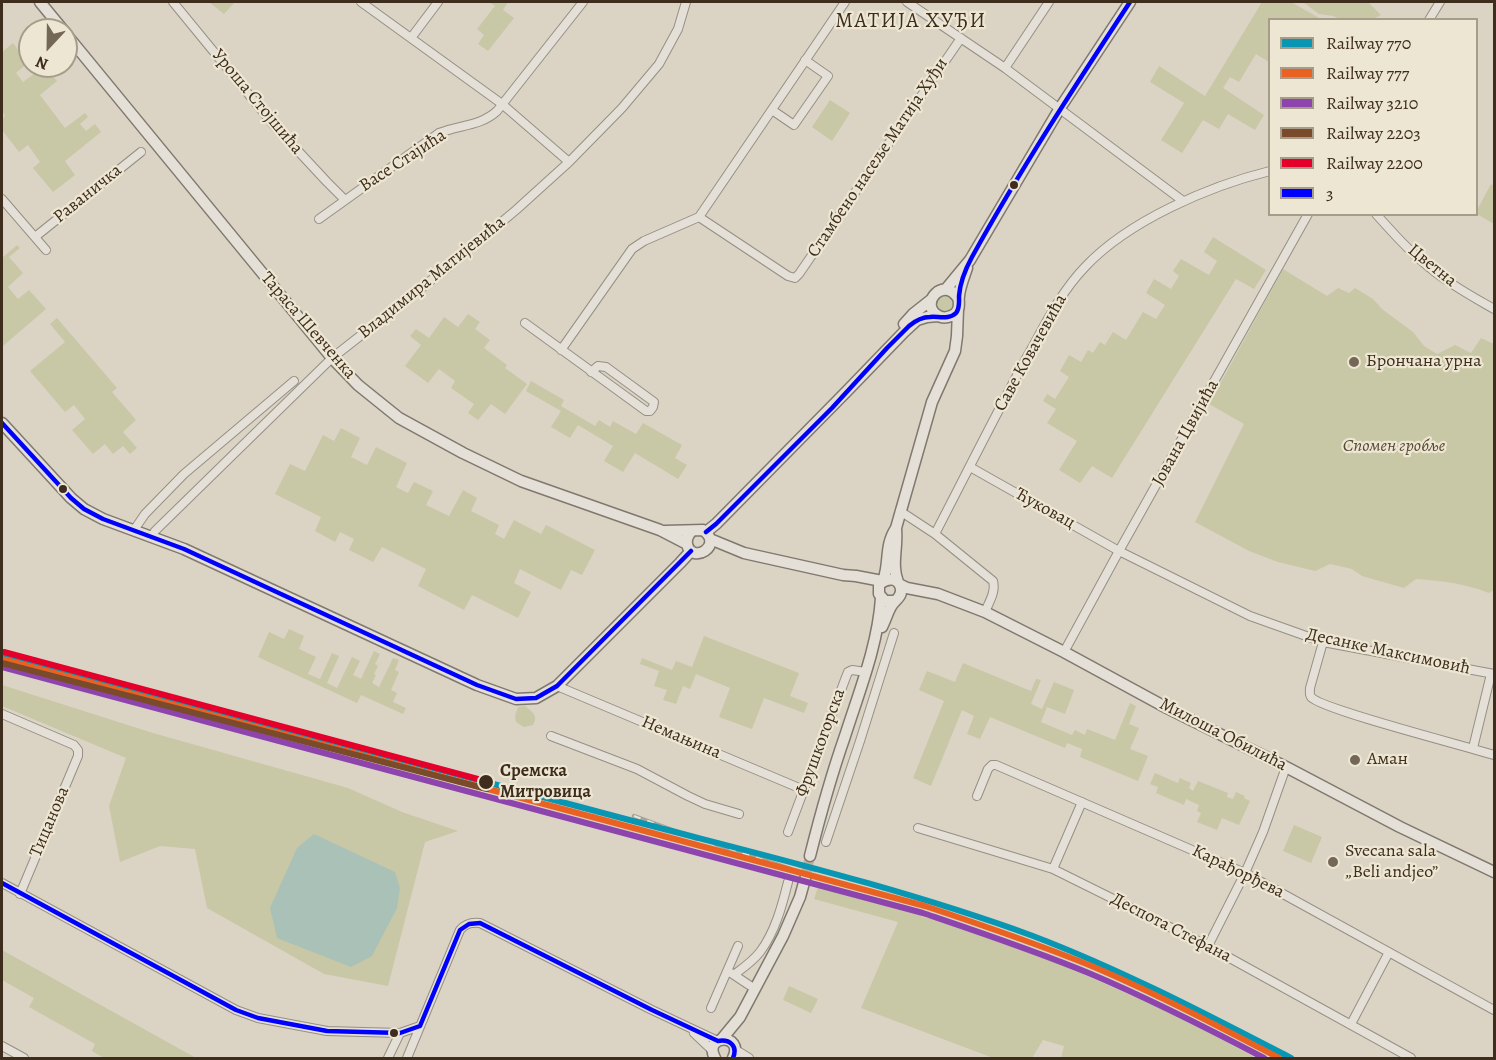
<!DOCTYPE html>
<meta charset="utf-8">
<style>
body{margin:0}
#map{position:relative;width:1496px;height:1060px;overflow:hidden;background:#dbd4c4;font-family:Alegreya,serif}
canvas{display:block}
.frame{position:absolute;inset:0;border:3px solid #3e2c1c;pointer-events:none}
.legend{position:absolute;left:1268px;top:18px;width:210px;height:198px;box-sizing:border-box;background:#ede6d3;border:2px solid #a79c8a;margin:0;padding:8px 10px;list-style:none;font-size:18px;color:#3e2c1c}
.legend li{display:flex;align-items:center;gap:12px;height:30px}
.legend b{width:30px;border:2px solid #a79c8a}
.north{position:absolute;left:18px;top:18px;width:60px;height:60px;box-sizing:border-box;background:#ede6d3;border:2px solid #a79c8a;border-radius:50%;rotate:202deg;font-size:16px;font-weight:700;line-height:24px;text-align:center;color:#3e2c1c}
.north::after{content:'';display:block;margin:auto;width:21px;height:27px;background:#756757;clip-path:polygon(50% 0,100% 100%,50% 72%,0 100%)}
</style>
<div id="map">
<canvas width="1496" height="1060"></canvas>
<div class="frame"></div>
<ul class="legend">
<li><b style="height:8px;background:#0996b3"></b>Railway 770</li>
<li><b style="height:8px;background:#e96222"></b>Railway 777</li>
<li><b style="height:8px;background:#8e44ad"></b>Railway 3210</li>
<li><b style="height:8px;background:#7a4b2a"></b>Railway 2203</li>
<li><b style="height:8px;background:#e4002b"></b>Railway 2200</li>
<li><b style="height:8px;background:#00f"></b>3</li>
</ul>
<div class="north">N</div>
</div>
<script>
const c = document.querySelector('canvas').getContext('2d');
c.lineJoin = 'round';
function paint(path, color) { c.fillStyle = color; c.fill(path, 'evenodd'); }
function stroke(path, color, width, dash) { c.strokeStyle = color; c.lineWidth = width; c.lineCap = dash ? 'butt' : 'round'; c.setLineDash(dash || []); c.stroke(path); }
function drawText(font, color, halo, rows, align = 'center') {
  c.font = font + ' Alegreya,serif'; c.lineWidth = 4.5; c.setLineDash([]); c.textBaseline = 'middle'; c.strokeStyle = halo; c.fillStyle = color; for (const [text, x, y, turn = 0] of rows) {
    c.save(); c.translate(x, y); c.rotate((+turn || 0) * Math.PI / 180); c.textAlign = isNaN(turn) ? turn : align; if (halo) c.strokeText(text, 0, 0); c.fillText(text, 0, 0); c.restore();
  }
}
const green = new Path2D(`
 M209,2H235L224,14Z
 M489,2H508L503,10L514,18L488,51L478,44L484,35L477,29L495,6Z
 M1262,2H1291L1321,19L1270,20L1269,62L1256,54L1239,82L1230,77L1223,88L1264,115L1255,130L1228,114L1219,129L1203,120L1182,153L1161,140L1184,103L1150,82L1159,66L1205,96Z
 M1303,2H1368L1381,15L1373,19H1340L1333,16L1319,14Z
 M13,43L28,63L16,73L23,82L45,66L57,81L40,95L65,128L85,113L88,117L80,124L86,131L95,124L101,132L65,161L75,175L53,192L33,168L40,162L28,145L19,152L2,130V119L5,116L2,111V52Z
 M830,100L850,113L832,141L812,127Z
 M1491,184L1494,186V224L1477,214V210Z
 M1213,237L1266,270L1254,289L1236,279L1112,478L1092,466L1080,483L1059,470L1077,441L1047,423L1056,409L1043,401L1047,394L1055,399L1069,377L1060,371L1069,355L1081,362L1088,350L1093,353L1100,342L1105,345L1113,332L1126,340L1143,312L1156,319L1165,305L1146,293L1154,279L1171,289L1179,276L1173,271L1181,259L1209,275L1217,261L1204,252Z
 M17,245L20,248L9,257L23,273L8,287L18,299L29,290L46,309L3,346L2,343V258Z
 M1283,269L1327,296L1338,288L1349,293L1355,288L1373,299L1382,309L1413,332L1424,346L1437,354L1455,345L1471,353L1481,338L1494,344V590L1489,593C1463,583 1443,581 1416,579L1404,588L1362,576L1352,569L1330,564L1315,571L1278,562L1249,551L1195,522L1244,424L1209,404Z
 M936 304a9 9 0 1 1 18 0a9 9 0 1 1-18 0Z
 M468,314L480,322L475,329L490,340L484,348L507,365L505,368L527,384L505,414L491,404L478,420L468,413L474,404L451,388L455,381L439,369L428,383L405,366L421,345L410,336L416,329L429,338L444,317L458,327Z
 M57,318L117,388L112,392L136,420L123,432L137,448L130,454L123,446L113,454L105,444L93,454L72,430L85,419L74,405L65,412L30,371L65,342L50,324Z
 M531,381L564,400L561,406L595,426L599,420L610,427L613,421L636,434L643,423L682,445L675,458L687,465L678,479L635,453L623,472L604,461L613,446L578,425L570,438L551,427L561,411L526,391Z
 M341,428L360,438L351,457L367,465L376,447L407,463L396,487L408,493L414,482L433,491L426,505L449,516L463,490L477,498L471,511L499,525L495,534L504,539L514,520L541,534L546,525L595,550L582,575L571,570L561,590L520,569L514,583L531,592L518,618L472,595L464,610L418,586L426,569L382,547L373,562L349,550L354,539L340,532L335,542L315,531L321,517L275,494L290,464L305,471L323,435L334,441Z
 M289,629L304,636L299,649L316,657L308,674L320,679L332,653L339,656L327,683L337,688L352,657L360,661L353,675L361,679L374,651L380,654L375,664L378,666L374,674L376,675L372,683L379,687L393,658L399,660L395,670L399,672L391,690L397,693L393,702L406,708L403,714L361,695L357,703L258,657L269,632L284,639Z
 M704,636L799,673L790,696L808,703L804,713L764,698L752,729L719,717L730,688L696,674L690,689L683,686L676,704L663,700L667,690L654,686L659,671L640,664L642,658L672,670L676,661L692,667Z
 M963,663L1031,691L1036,679L1041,680L1031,704L1042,709L1054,682L1074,690L1065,714L1047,707L1041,722L1072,735L1075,730L1085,735L1087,729L1115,740L1130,703L1136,706L1129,724L1139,728L1130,749L1148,756L1138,781L1080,757L1082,749L1067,743L1065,748L990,717L980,739L967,734L974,716L962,710L931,786L913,778L944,701L919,690L927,671L955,682Z
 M2,685L153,733L348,788L402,812L458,831L425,842L388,986L324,974L207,908L195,849L160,846L120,862L109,806L126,758L2,706Z
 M525,706C532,712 539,715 533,725L524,727L516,722L515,716L518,707Z
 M1155,773L1178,783L1180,778L1191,783L1189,788L1193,791L1198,781L1228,793L1227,797L1233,799L1236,792L1245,796L1244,798L1250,801L1239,825L1222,818L1217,830L1197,822L1201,813L1197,811L1199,805L1186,799L1184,805L1156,793L1158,787L1150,784Z
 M1294,825L1322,837L1311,863L1283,851Z
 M819,884L893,904L1046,958L1178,1016L1256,1058H1061L1064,1046L1043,1040L1032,1058H993L861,1008L898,922L814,899Z
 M2,950L196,1058H104L92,1051L95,1044L29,1007L34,998L2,980Z
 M789,986L818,999L811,1013L783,1000Z`);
const water = new Path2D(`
 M314,834L395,872L400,888L397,908L372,956L351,967L277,938L270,908L297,848Z`);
const secondaryTunnel = new Path2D(`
 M805,879L810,856`);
const street = new Path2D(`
 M173,2L273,124L327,182L345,200
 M361,2L502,104L569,162
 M907,2L1005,68L1183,201
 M1429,20L1440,2
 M411,38L438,2
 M1005,68L1049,2
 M772,110L794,125L828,76L805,60
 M2,199L46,250
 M1376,214C1393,233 1410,252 1430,268C1449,284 1473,297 1494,309
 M699,217L845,2
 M319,219L439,133C459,125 481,126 497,111L583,2
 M35,237L141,152
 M525,323L646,411H650L653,407L654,402L606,367L598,366L591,372
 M561,350L632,249L644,241L699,217L788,276L795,278L799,274L961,38
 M970,467L1119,551L1250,616L1323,642L1494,674
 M900,511L935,534L993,581C996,592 989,602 985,612
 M134,530L145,514L184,474L294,381
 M935,534C966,474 996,414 1028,355C1045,325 1060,293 1085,267C1128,221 1209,186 1270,171
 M152,536L155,531L332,358L448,267L516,210L569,162L622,108L659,64L678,29L686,2
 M1323,642L1310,688C1310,692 1309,694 1311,697C1320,709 1469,747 1494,755
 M1064,652L1119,551L1308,214
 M557,686L804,790
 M2,714L74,745L78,750V756L20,894
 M551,736L637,769L688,796L705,804L739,814
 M1473,748L1491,674
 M977,796L988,769L992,765H996L1245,873L1494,1010
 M918,828L1053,869L1208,946L1411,1058
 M788,832L846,677L848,672L852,670L866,672
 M826,842L860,741L894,633
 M1053,869L1082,802
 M2,883L236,1010L258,1018L327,1031L400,1033L420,1026
 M1208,946L1245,873L1263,832L1286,767
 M731,973L755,989
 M735,974C743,968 753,961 760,952C775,932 782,906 788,882
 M711,1008L738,946
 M1351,1024L1389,952
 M694,1033L712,1050
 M2,1046L24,1058
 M736,1050L749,1058
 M388,1058L400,1033
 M407,1058L460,930C466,923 472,922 480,923L652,1010L718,1041`);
const secondary = new Path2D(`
 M40,2L63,30
 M66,34L332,358L358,385L399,418L463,453L521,481L660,530L687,544
 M946,289L970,260L1060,108L1130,2
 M958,298C944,276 919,303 937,315C941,318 946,318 951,316C954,315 956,313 958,310C960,305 958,301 959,296C960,286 964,277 967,268
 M904,324L913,314L932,299
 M2,423L71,498L84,509L103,519L184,549L477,685L516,699L536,698L557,686L680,563L691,551
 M896,529C898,547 891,565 898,582
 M665,531L703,530C725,546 691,565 687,544C686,539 688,535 692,531
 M706,532L716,524L847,391L904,332L917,320L927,317L938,316
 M710,539L744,553L843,575L856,576L882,581
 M883,581C890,563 884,546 896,528L932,402L955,351L957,336L958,309
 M899,584L907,588L938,594L985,612L1064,652L1167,708L1286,767L1400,827L1494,872
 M882,627C886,619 888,611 892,605C896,599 902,597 901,589C899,576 886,578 879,585V594L885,601H894
 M810,856C820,816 831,776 845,736C859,692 878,645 881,598
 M721,1040L740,1017L783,936L800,897L805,879
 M715,1058C702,1034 745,1033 733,1058`);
const rail = new Path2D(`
 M634,816L697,839
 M716,844L790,869
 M798,865L816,870`);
const bus1 = new Path2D(`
 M2,423L71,498L84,509L103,519L184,549L477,685L516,699L536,698L557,686L691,551
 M706,532L716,524L832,408L887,348L909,326C915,321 922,317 930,317C938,316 949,320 956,313C960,308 959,302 959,296C960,283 966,268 972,257C1020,170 1075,86 1130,2
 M2,883L236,1010L258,1018L327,1031L400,1033L420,1026
 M420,1026L460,930L469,924L480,923L652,1010L718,1041C730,1039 738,1046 733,1058`);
const rail1 = new Path2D(`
 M2,655C197,706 393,757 588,809C736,849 888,883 1033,936C1122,970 1206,1014 1291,1058`);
const rail2 = new Path2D(`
 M2,659L925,906C982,925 1038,944 1094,967C1157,994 1218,1026 1279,1058`);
const rail3 = new Path2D(`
 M2,667L923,913C979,932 1036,951 1091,974C1150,999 1207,1028 1264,1058`);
const rail4 = new Path2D(`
 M2,663L487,789`);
const rail5 = new Path2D(`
 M4,652L489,782`);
const markers = [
 [1014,185,5,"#3e2c1c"],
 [1354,362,6,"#756757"],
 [63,489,5,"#3e2c1c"],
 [1355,760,6,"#756757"],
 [486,782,8,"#3e2c1c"],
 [1333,862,6,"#756757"],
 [394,1033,5,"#3e2c1c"]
];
const streetNames = [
 ["Уроша Стојшића",257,102,50],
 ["Стамбено насеље Матија Хуђи",878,158,-56],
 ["Васе Стајића",403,161,-33],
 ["Раваничка",88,194,-39],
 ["Цветна",1432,266,39],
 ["Владимира Матијевића",432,278,-39],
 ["Тараса Шевченка",308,326,49],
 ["Саве Ковачевића",1031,353,-61],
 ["Јована Цвијића",1186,433,-61],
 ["Ћуковац",1045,509,29],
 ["Десанке Максимовић",1388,652,12],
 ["Милоша Обилића",1223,735,27],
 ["Немањина",681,738,23],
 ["Фрушкогорска",821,743,-70],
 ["Тицанова",50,822,-67],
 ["Карађорђева",1238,872,26],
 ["Деспота Стефана",1171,928,27]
];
const poiNames = [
 ["Брончана урна",1366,362],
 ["Аман",1367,760],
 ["Svecana sala",1345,852],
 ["„Beli andjeo”",1345,873]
];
const parkNames = [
 ["Спомен гробље",1394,447]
];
const stopNames = [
 ["Сремска",500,772],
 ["Митровица",500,793]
];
const quarterNames = [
 ["МАТИЈА ХУЂИ",911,22]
];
paint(green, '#c8c7a6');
paint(water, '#aac1b7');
stroke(secondaryTunnel, '#bcb2a2', 10, [10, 5]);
stroke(street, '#958f84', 10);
stroke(secondary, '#7f786e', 13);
stroke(street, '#e4e0d8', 8);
stroke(secondary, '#e4e0d8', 10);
stroke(rail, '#a7a39a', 4.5);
stroke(rail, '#ede6d3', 2, [7]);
stroke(bus1, '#00f', 4.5);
stroke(rail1, '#0996b3', 6);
stroke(rail2, '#e96222', 6);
stroke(rail3, '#8e44ad', 6);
stroke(rail4, '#7a4b2a', 6);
stroke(rail5, '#e4002b', 6);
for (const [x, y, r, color] of markers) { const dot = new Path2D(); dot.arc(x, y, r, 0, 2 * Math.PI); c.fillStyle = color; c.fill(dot); stroke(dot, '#ede6d3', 2); }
drawText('18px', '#3e2c1c', '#ede6d3', streetNames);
drawText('18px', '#3e2c1c', '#ede6d3', poiNames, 'left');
drawText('italic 18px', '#574933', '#ede6d3', parkNames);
drawText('bold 18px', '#3e2c1c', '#ede6d3', stopNames, 'left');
c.letterSpacing = '1.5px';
drawText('21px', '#3e2c1c', '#ede6d3', quarterNames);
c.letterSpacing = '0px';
</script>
